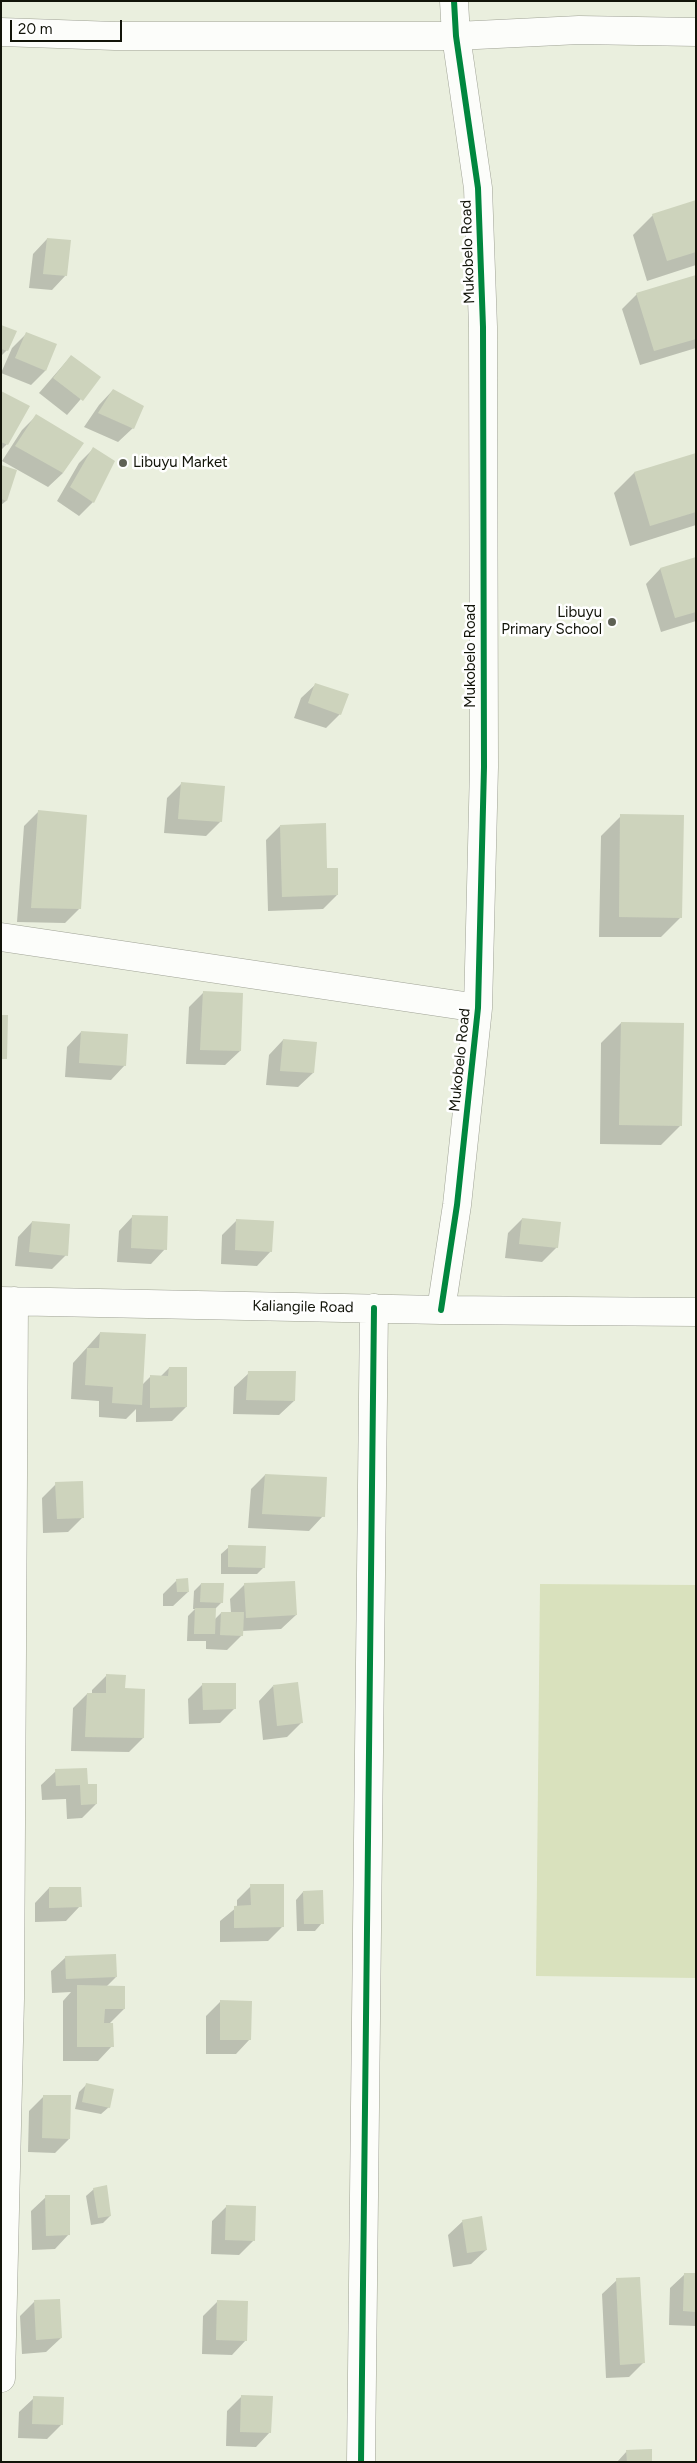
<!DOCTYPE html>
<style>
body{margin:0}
#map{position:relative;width:697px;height:2463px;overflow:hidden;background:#eaefde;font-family:Figtree,sans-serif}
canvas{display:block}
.frame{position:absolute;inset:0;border:2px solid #121409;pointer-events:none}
.scale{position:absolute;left:10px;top:20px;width:112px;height:22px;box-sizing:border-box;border:2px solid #121409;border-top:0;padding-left:6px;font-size:15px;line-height:18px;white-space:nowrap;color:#121409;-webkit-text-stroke:4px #fff;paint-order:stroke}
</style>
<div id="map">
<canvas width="697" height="2463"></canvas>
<div class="frame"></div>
<div class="scale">20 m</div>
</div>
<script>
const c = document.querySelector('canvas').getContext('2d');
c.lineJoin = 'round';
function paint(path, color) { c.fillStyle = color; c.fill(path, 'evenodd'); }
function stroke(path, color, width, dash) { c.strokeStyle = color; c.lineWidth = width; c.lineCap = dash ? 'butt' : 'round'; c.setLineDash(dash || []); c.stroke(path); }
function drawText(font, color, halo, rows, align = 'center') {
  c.font = font + ' Figtree,sans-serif'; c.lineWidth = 5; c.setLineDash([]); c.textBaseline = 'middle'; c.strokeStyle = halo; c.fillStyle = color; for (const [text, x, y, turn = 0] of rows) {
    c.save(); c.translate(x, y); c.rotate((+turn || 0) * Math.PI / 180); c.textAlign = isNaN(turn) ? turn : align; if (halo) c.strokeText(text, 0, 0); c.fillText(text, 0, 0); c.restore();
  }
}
const green = new Path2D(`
 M540,1584L696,1585V1978L536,1976Z`);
const shadow = new Path2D(`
 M696,201V265L647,281L633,235L653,215Z
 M47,239L66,275L52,290L29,288L33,254Z
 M696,276V348L640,365L622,309L637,294Z
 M1,327L7,350L1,356Z
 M27,333L55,345L45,371L31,385L1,373L12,348Z
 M71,356L99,378L67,415L39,393Z
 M113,390L133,428L118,442L84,427L99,405Z
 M1,392L7,444L1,450Z
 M36,416L63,473L48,487L2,461L22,430Z
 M93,449V502L79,516L57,501L79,463Z
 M696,455V525L630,546L614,493L634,473Z
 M1,466L15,471L6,501L1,505Z
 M696,559V621L661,632L646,584L660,569Z
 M316,684L340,714L326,728L294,718L301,698Z
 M181,784L221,821L206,836L164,833L167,798Z
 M39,811L80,908L65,923L17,922L24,826Z
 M621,816L681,917L661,937H599L601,836Z
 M280,826L337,895L323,909L268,911L266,840Z
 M203,993L240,1051L225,1065L186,1064L189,1007Z
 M621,1023L681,1125L661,1145L600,1144L601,1043Z
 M81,1032L125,1065L111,1080L65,1077L67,1047Z
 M283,1040L313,1073L298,1087L266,1085L269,1055Z
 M133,1216L165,1249L151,1264L117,1262L119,1231Z
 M522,1219L557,1247L542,1262L505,1258L508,1233Z
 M237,1220L271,1251L257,1266L221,1264L222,1235Z
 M32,1222L66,1255L52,1269L15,1266L18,1237Z
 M100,1333L142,1385L150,1377H160L169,1368L186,1407L172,1421L136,1422V1409L126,1419L99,1417V1401L71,1399L73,1363Z
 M249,1373L294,1401L279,1415L233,1414L234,1387Z
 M265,1475L323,1516L309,1531L248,1528L251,1489Z
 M56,1484L82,1518L68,1532L43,1533L42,1498Z
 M229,1547L264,1567L257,1574H221V1554Z
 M177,1580L188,1592L173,1606H163V1594Z
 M201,1584L222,1602L214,1610V1620L221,1613H231L230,1599L245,1584L296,1615L281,1629L242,1631V1635L227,1650L206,1649V1641H187L188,1616L195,1609H193L194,1591Z
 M106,1676L124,1690L143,1738L129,1752L71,1751L73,1708L87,1694H92V1690Z
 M203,1684L235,1708L220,1723L189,1724L188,1699Z
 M273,1686L302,1722L287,1737L263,1740L259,1701Z
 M56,1771L87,1786L96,1804L82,1818L67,1819L66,1799L42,1800L41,1785Z
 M251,1886L282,1927L268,1941L220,1942V1921L237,1907V1900Z
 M49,1888L80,1906L66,1921L35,1922V1903Z
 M303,1892L322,1923L315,1931H297L296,1900Z
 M66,1957L116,1977L106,1987L124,2009L108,2025L112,2046L98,2061H63V2001L71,1992L52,1993L51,1971Z
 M220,2002L250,2039L236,2054H206V2016Z
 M86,2085L109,2107L101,2114L75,2109L79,2092Z
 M44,2096L69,2139L55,2153L28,2152L29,2111Z
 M94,2189L110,2216L103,2223L91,2225L86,2196Z
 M46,2197L69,2234L55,2249L32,2250L31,2211Z
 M226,2207L254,2240L239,2255L211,2254L212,2221Z
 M463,2221L486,2250L471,2264L453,2267L448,2235Z
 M685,2274H696V2326L669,2325L670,2288Z
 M617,2280L643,2363L629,2377L606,2378L602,2294Z
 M58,2300L61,2338L46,2352L22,2354L20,2316L34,2302Z
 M217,2302L246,2340L232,2355L202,2354L203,2316Z
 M242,2396L270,2432L256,2447L226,2446L227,2411Z
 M34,2398L62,2424L47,2439L18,2438L19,2412Z
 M627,2451L651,2462H617Z`);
const building = new Path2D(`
 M696,200V252L667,261L652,214Z
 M47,238L71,240L67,276L43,274Z
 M696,275V339L654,351L636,293Z
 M1,325L17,331L8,351L1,349Z
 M26,332L57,344L46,371L15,358Z
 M71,355L101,377L83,401L53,378Z
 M113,389L144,406L134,429L98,413Z
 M1,391L30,406L8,445L1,442Z
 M36,414L84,443L63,473L15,446Z
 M93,447L115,461L94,503L70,487Z
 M696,453V512L650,526L634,472Z
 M1,465L17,470L7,501L1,499Z
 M696,557V612L675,618L660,568Z
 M315,683L349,694L341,715L308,703Z
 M181,782L225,786L222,822L178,819Z
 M38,810L87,815L81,909L31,908Z
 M620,814L684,815L682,918L619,917Z
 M326,823L327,868H338V895L282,897L280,825Z
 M203,991L243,993L241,1051L200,1050Z
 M1,1015H8L7,1059H1Z
 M621,1022L684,1023L682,1126L619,1125Z
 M81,1031L128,1034L126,1066L79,1063Z
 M283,1039L317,1042L314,1073L280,1071Z
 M132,1215L168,1216L167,1250L131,1248Z
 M522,1218L561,1222L558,1248L519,1244Z
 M236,1219L274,1221L272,1252L235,1250Z
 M32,1221L70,1224L68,1256L29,1252Z
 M100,1332L146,1334L142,1405L112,1403L113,1387L85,1385L87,1348H99Z
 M169,1367H187V1407L150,1408V1375L168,1376Z
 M248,1371H296L295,1401L246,1400Z
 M265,1474L327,1477L325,1517L262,1514Z
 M83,1481L84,1518L57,1519L55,1482Z
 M228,1545L266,1546L265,1568L228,1567Z
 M188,1578L189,1592H177L176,1579Z
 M295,1581L297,1615L246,1618L244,1583Z
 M201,1583H224L223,1603L200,1602Z
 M195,1608H216L215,1634H194Z
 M221,1612H244L243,1636L220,1635Z
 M106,1674L126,1675L125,1688L145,1689L144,1738L85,1737L87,1693H106Z
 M298,1682L303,1723L277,1726L273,1685Z
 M202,1683H236V1709L203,1710Z
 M87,1768L88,1784H97V1804L81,1805L80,1785L56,1786L55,1769Z
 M250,1884H284V1927L234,1928V1906L251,1905Z
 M49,1887H81L82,1907L49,1908Z
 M323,1890L324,1924H304L303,1891Z
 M116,1954L117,1977L66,1979L65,1956Z
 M77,1985L125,1986V2009H105L104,2023H113L114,2047H77Z
 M220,2000L252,2001L251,2040H220Z
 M86,2083L114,2089L110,2108L82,2102Z
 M43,2095H71L70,2139L42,2138Z
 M107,2185L111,2216L98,2218L93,2188Z
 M45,2195H70V2235L46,2236Z
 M226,2205L256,2206L255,2241L225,2240Z
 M482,2216L487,2250L467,2253L462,2220Z
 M684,2273H696V2312L683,2311Z
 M640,2277L645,2363L620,2365L616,2278Z
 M60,2299L62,2338L36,2340L34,2300Z
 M217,2300L248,2301L247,2341L216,2340Z
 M241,2395L273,2396L271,2433L240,2432Z
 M33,2396L64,2397L63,2425L32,2424Z
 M652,2449V2462H627L626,2450Z`);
const minor = new Path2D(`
 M1,32L115,36H456L579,30L696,32
 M1,937L478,1008
 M1,1301L441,1310L696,1312
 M441,1310L457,1205L478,1008L484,767L483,327L478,188L456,36L454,1
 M1,2378L10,1999L14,1301
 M361,2462L374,1308`);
const cycleway = new Path2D(`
 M441,1310L457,1205L478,1008L484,767L483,327L478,188L456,36L454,1
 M361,2462L374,1308`);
const markers = [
 [123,463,5,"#5e6154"],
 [612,622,5,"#5e6154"]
];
const streetNames = [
 ["Mukobelo Road",468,252,-92],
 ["Mukobelo Road",471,656,-90],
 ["Mukobelo Road",460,1060,-84],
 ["Kaliangile Road",303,1307,1]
];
const poiNames = [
 ["Libuyu Market",133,463],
 ["Libuyu",602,613,"right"],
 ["Primary School",602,630,"right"]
];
paint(green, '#d9e1bd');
paint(shadow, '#0003');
paint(building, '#cdd3bc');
stroke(minor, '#9fa295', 29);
stroke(minor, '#fcfdfa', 28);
stroke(cycleway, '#00873e', 6);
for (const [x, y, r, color] of markers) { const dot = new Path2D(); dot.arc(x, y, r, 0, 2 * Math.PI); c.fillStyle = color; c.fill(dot); stroke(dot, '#fff', 2); }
drawText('15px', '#121409', '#fff', streetNames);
drawText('15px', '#121409', '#fff', poiNames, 'left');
</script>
